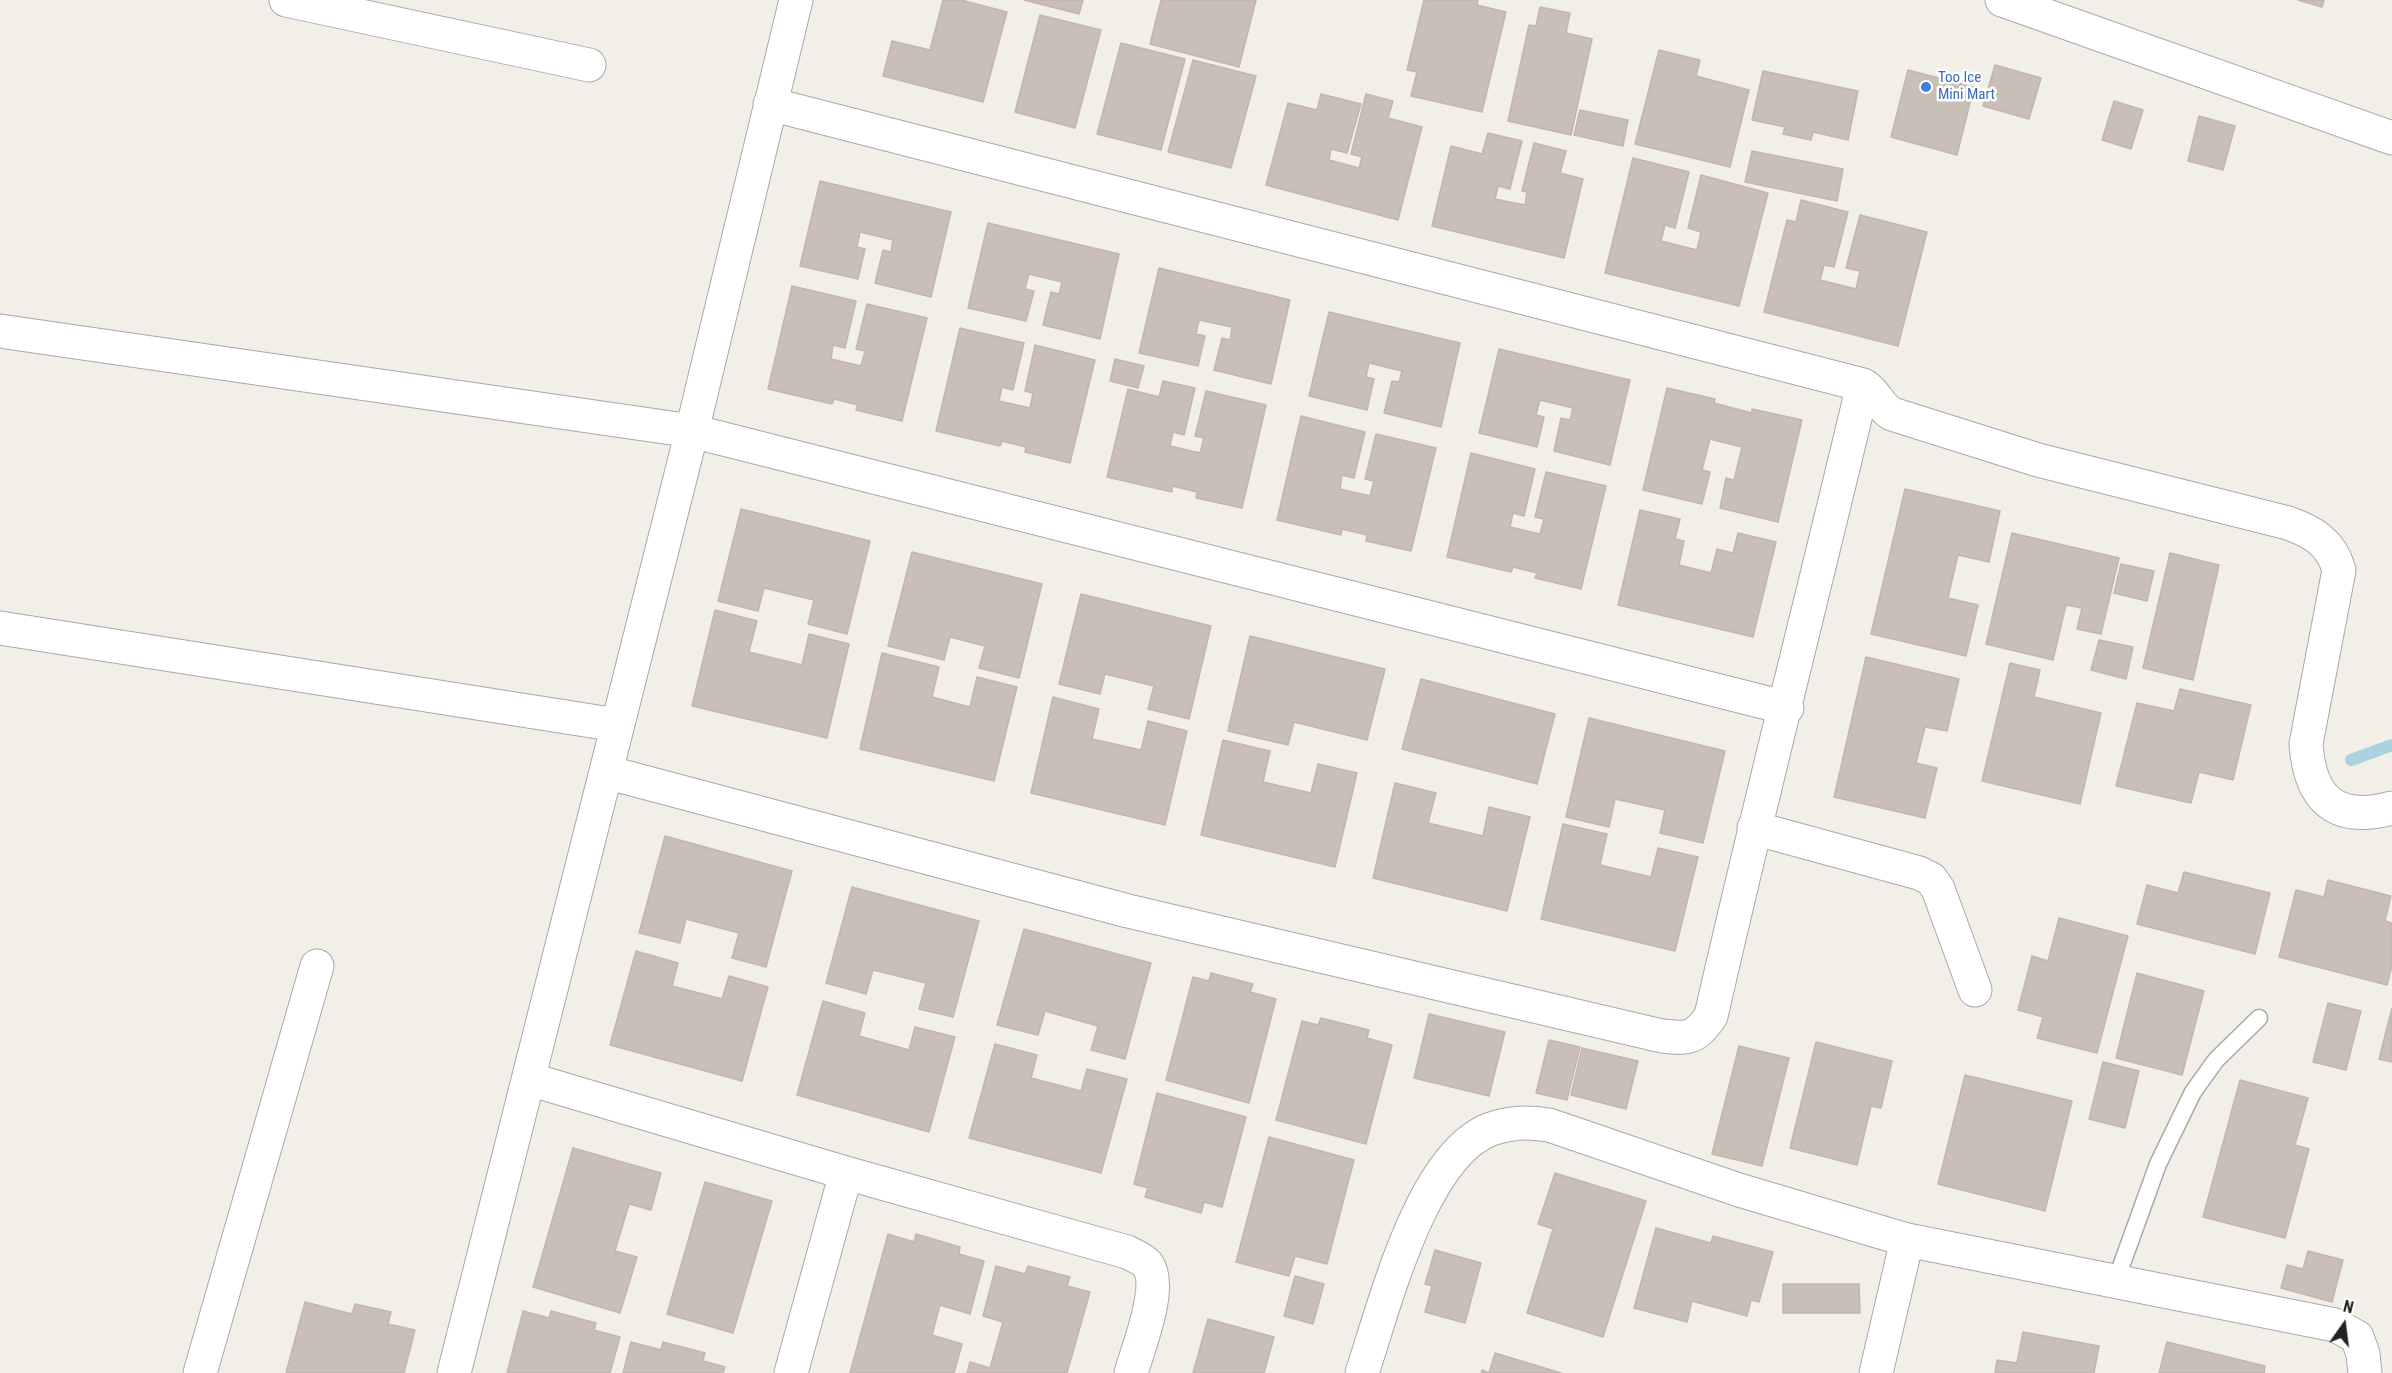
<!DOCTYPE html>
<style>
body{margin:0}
#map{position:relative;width:2392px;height:1373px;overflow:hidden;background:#f2efe9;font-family:"Roboto Condensed",sans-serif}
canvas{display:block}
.north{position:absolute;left:2314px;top:1295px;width:60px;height:60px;-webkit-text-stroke:4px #fff;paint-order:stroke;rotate:14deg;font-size:16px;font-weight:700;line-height:24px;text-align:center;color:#222}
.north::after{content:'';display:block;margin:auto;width:21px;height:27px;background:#222;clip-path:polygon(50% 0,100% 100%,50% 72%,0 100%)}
</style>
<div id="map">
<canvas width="2392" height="1373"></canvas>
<div class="north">N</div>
</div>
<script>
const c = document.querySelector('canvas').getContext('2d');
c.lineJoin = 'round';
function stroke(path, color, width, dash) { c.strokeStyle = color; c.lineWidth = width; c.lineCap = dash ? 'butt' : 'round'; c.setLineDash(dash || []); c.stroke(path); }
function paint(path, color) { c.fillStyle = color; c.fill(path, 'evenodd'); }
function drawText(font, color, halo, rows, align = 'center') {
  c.font = font + ' "Roboto Condensed",sans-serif'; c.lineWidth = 5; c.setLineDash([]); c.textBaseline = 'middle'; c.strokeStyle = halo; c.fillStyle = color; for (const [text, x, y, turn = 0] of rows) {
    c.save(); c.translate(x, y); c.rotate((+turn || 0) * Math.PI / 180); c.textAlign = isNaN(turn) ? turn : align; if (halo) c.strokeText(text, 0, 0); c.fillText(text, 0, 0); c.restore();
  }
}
const stream = new Path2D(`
 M2351,760L2392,745`);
const building = new Path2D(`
 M943,0H961L1007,12L983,102L883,76L892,41L930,50Z
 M1024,0H1083L1079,14Z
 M1161,0H1256L1239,67L1150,44Z
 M1424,0H1478L1477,5L1506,12L1482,112L1411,96L1417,72L1407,70Z
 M2298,0H2324L2322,7Z
 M1540,7L1570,13L1566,33L1592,39L1571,135L1508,121L1529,25L1536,26Z
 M1040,15L1101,30L1075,128L1015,112Z
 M1121,43L1185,59L1161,150L1097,134Z
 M1659,50L1700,60L1696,76L1749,90L1730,167L1635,144Z
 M1193,60L1256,76L1231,168L1168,152Z
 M1995,65L2041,78L2029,119L1983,106Z
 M1908,70L1974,87L1957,155L1891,137Z
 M1763,71L1858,91L1848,140L1813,132L1811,140L1783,134L1785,127L1752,120Z
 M1321,94L1361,104L1347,153L1331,149L1329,160L1359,168L1362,157L1351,154L1366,94L1393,101L1388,118L1422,127L1398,220L1266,185L1288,103L1317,110Z
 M2114,101L2143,110L2131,149L2102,140Z
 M1580,110L1628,120L1623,146L1574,135Z
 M2199,116L2235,126L2223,170L2188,161Z
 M1488,133L1522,141L1510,189L1498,186L1495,199L1525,205L1527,192L1522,191L1534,143L1566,151L1560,173L1583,179L1564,258L1432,226L1451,146L1482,154Z
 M1752,151L1843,169L1837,201L1745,182Z
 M1633,158L1689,172L1675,228L1665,225L1661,241L1697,250L1701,232L1688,228L1701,175L1768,193L1739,306L1605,273Z
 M820,181L951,212L931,297L875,283L883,250L891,252L893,240L860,232L857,247L865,249L858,279L800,266Z
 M1801,200L1848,212L1834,267L1824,265L1820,280L1856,289L1860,271L1846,268L1860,215L1927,232L1898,346L1764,312L1787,220L1796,222Z
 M988,223L1119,254L1100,339L1043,325L1051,292L1059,294L1062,282L1029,274L1025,289L1034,291L1026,321L968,308Z
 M1159,268L1290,300L1271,384L1214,370L1222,338L1230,340L1232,327L1199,320L1196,334L1205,336L1198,366L1139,353Z
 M792,286L856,301L845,348L833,345L831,359L861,366L865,351L856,349L867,304L927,318L902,421L856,410L858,405L834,399L832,404L768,389Z
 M1329,312L1460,343L1441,427L1384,413L1392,381L1399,382L1402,371L1369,363L1366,377L1374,379L1367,410L1309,396Z
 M960,328L1024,343L1013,390L1002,387L999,401L1030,408L1033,393L1025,391L1035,345L1095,360L1070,463L1025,452L1026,447L1002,441L1000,446L936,431Z
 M1499,349L1630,380L1610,465L1554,451L1561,418L1570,420L1573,408L1540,400L1536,415L1544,417L1537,447L1479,433Z
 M1115,359L1144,366L1138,388L1110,381Z
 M1163,381L1195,388L1184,435L1173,432L1170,446L1200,453L1204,438L1195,436L1206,391L1266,405L1242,508L1196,498L1197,492L1172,486V492L1107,477L1128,389L1159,397Z
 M1667,388L1715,399L1714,403L1752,413V409L1802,420L1778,522L1720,508L1726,478L1734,480L1742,447L1710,439L1702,470L1710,472L1702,504L1643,490Z
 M1301,416L1365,432L1354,478L1342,475L1340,489L1370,496L1374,481L1365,479L1376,434L1436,448L1411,551L1366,541L1367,535L1342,529L1341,535L1277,520Z
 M1471,453L1535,469L1524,516L1513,513L1510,527L1540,534L1544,519L1535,517L1546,472L1606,486L1581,589L1535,578L1537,573L1513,567L1511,572L1447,557Z
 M1905,489L2000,511L1989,562L1958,555L1948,598L1978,605L1966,656L1871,634Z
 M741,509L870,541L847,634L808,624L814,600L764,588L758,611L718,601Z
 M1640,510L1680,519L1675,539L1684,541L1679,565L1711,573L1717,549L1733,553L1738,533L1776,542L1753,637L1618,605Z
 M2012,533L2119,558L2101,634L2077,629L2082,608L2066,605L2053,660L1986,644Z
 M912,552L1042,584L1019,678L979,668L985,646L950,637L944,660L888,646Z
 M2170,553L2219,565L2193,680L2143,668Z
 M2121,564L2154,571L2147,601L2114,593Z
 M1081,594L1211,626L1189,719L1148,709L1154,686L1105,674L1100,694L1059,684Z
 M715,610L757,621L749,652L802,665L809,634L849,644L827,738L692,706Z
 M1250,636L1385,669L1367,740L1294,722L1288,745L1228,731Z
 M2099,640L2133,647L2126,679L2091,670Z
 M882,653L939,667L932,697L970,707L977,677L1017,687L994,781L860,749Z
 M1866,657L1959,679L1947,731L1925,727L1916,763L1937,768L1925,818L1834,797Z
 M2010,663L2040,670L2034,697L2101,713L2080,804L1982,781Z
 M1421,679L1555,714L1537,784L1402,749Z
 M2180,689L2251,705L2233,780L2199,772L2191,803L2116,786L2137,703L2174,711Z
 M1053,697L1099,709L1092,739L1141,750L1148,721L1187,731L1165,825L1031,793Z
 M1589,718L1725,751L1703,843L1660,833L1665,810L1615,799L1609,827L1566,817Z
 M1223,740L1270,751L1263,782L1311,793L1318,764L1357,773L1335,867L1201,835Z
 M1395,783L1436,793L1428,823L1483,836L1489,807L1530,817L1507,911L1373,878Z
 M1563,824L1607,834L1600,865L1651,877L1658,848L1698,857L1675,951L1541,919Z
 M665,836L792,871L766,967L732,958L739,933L686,919L680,943L639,933Z
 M2184,872L2270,893L2255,954L2137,924L2147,885L2178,893Z
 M2328,880L2391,896L2385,921L2392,923V966L2387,985L2279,957L2296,890L2324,897Z
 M852,887L979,921L953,1017L919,1009L926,983L873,970L866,994L826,983Z
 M2059,918L2128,936L2097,1053L2037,1038L2043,1017L2018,1010L2032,956L2048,961Z
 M1024,929L1151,963L1125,1059L1091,1050L1098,1026L1045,1011L1038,1035L997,1025Z
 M636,951L678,963L672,986L722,999L729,976L768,987L742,1081L610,1045Z
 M1211,973L1253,984L1250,992L1276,999L1249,1103L1166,1080L1193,977L1209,981Z
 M2137,973L2204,991L2182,1075L2116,1058Z
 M823,1001L865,1013L859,1036L909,1050L915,1027L955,1037L929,1132L797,1095Z
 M2328,1003L2361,1011L2346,1070L2313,1062Z
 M2392,1008V1062L2379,1059Z
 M1429,1014L1505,1032L1489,1096L1414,1078Z
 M1321,1018L1369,1030L1367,1038L1392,1045L1366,1144L1276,1120L1302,1021L1318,1025Z
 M1549,1040L1580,1047L1567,1100L1536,1093Z
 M1816,1042L1892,1061L1881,1108L1871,1106L1857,1165L1790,1148Z
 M995,1044L1037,1055L1031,1078L1081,1091L1087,1069L1127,1079L1101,1173L969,1138Z
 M1739,1046L1789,1058L1762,1166L1712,1154Z
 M1582,1048L1638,1061L1626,1109L1571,1095Z
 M2103,1062L2139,1071L2125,1128L2089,1119Z
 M1965,1075L2072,1101L2045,1211L1938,1184Z
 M2240,1080L2308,1098L2295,1145L2309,1149L2285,1238L2203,1217Z
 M1157,1093L1246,1117L1222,1207L1204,1202L1201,1213L1145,1197L1148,1188L1134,1184Z
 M1269,1137L1354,1160L1327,1264L1295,1256L1289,1276L1236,1262Z
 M573,1148L661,1173L651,1210L629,1204L615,1251L637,1257L620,1313L533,1287Z
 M1555,1173L1646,1201L1603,1337L1527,1313L1553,1229L1538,1224Z
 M705,1182L772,1201L733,1333L667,1314Z
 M1656,1228L1711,1243L1713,1236L1773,1252L1759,1302L1751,1300L1747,1316L1692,1301L1687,1322L1634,1308Z
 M888,1234L914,1242L916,1234L960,1247L959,1254L984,1261L970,1314L940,1305L932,1335L962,1344L954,1373H850Z
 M1435,1250L1481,1263L1465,1323L1425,1312L1432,1286L1425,1284Z
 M2308,1251L2343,1260L2332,1302L2281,1288L2287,1265L2303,1269Z
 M996,1266L1025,1274L1028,1266L1070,1277L1067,1286L1090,1292L1067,1373H967L970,1362L990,1368L1003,1322L983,1316Z
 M1295,1276L1324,1284L1313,1324L1284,1316Z
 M1783,1284H1859L1860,1313H1783Z
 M305,1302L352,1314L355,1304L391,1312L388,1324L415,1330L404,1373H286Z
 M523,1311L549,1318L551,1311L596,1323L594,1330L620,1337L610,1373H507Z
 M1208,1319L1274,1337L1264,1373H1193Z
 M2023,1332L2099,1346L2094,1373H1995L1997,1360L2017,1363Z
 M631,1342L661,1350L663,1342L705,1353L703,1361L725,1367L723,1373H623Z
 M2167,1342L2265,1366L2264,1373H2159Z
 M1495,1353L1561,1373H1481L1482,1370L1489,1373Z`);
const service = new Path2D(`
 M2115,1283L2158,1164L2193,1092L2216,1060L2259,1018`);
const minor = new Path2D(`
 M286,0L589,65
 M2002,0L2392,138
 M770,104L1863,385C1876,392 1879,407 1892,414L2038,460L2288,523C2313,532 2331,542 2339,570L2306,744C2310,800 2336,823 2392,808
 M0,331L692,431L1787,708
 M0,628L617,725
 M606,772L1128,911L1662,1036C1688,1039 1695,1039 1711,1016C1759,805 1813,595 1863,385
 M1754,828L1919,873L1931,879L1938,889L1975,990
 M529,1079L846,1173L1127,1252C1133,1255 1143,1259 1147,1264C1164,1286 1138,1348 1131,1373
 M200,1373L317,966
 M454,1373L692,431L796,0
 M791,1373L846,1173
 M1362,1373C1384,1308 1421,1155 1491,1129C1511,1122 1528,1122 1549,1125L1739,1190L1907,1240L2335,1325L2357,1337L2363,1354L2365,1373
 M1876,1373L1907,1240`);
const markers = [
 [1926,87,6,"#3f7fe0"]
];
const shopNames = [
 ["Too Ice",1938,78],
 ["Mini Mart",1938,95]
];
stroke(stream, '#aad3df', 12);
paint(building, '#c7bfb8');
stroke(building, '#c4b6ab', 1.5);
stroke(service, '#a9a9a9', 19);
stroke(minor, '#a9a9a9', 35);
stroke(service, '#fff', 16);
stroke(minor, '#fff', 33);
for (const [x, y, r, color] of markers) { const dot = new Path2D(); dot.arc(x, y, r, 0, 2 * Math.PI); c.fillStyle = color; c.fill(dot); stroke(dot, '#fff', 2); }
drawText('15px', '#366cbe', '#fff', shopNames, 'left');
</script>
